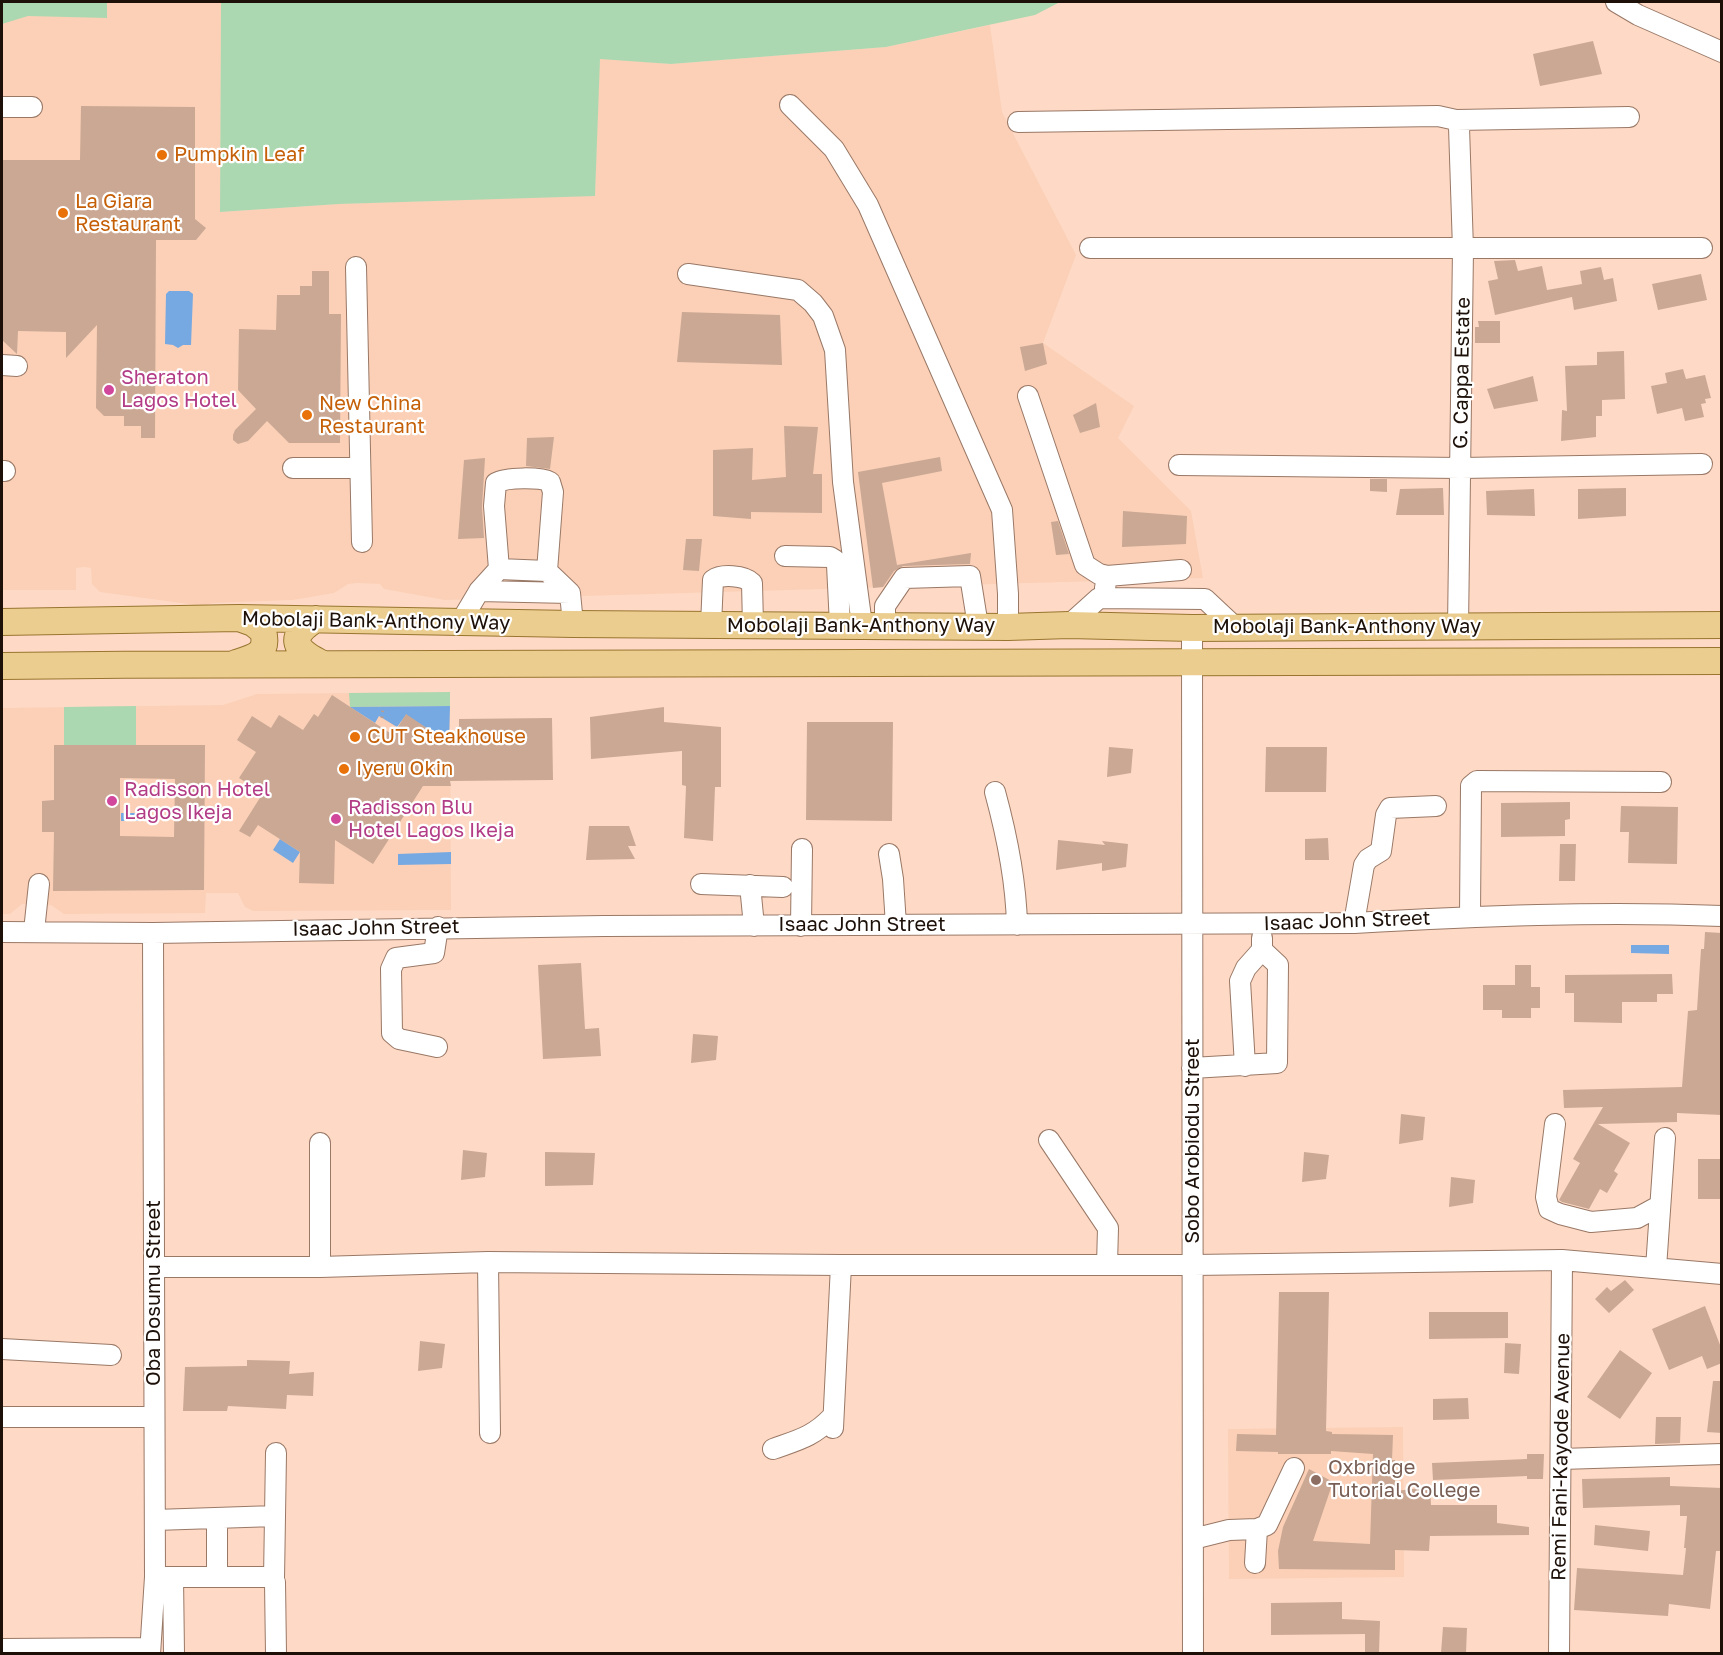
<!DOCTYPE html>
<style>
body{margin:0}
#map{position:relative;width:1723px;height:1655px;overflow:hidden;background:#fedac6;font-family:"Golos Text",sans-serif}
canvas{display:block}
.frame{position:absolute;inset:0;border:3px solid #1c1009;pointer-events:none}
</style>
<div id="map">
<canvas width="1723" height="1655"></canvas>
<div class="frame"></div>
</div>
<script>
const c = document.querySelector('canvas').getContext('2d');
c.lineJoin = 'round';
function paint(path, color) { c.fillStyle = color; c.fill(path, 'evenodd'); }
function stroke(path, color, width, dash) { c.strokeStyle = color; c.lineWidth = width; c.lineCap = dash ? 'butt' : 'round'; c.setLineDash(dash || []); c.stroke(path); }
function drawText(font, color, halo, rows, align = 'center') {
  c.font = font + ' "Golos Text",sans-serif'; c.lineWidth = 4.5; c.setLineDash([]); c.textBaseline = 'middle'; c.strokeStyle = halo; c.fillStyle = color; for (const [text, x, y, turn = 0] of rows) {
    c.save(); c.translate(x, y); c.rotate((+turn || 0) * Math.PI / 180); c.textAlign = isNaN(turn) ? turn : align; if (halo) c.strokeText(text, 0, 0); c.fillText(text, 0, 0); c.restore();
  }
}
const built = new Path2D(`
 M2,2H221L220,212L339,204L595,195L599,58L671,64L886,47L990,25L1002,112L1076,255L1043,343L1134,406L1118,438L1191,511L1203,578L445,600L384,589L380,584L357,583L348,584L334,593L293,600L213,603L203,606L100,592L92,584L91,568L84,567L76,568V590H2Z
 M450,692L451,910L253,911L245,907L238,893H206L205,913L64,914L51,905L22,904L10,914H2V708L223,705L257,694Z
 M1403,1427L1404,1577L1229,1579L1228,1429Z`);
const green = new Path2D(`
 M2,2H107V18L28,16L2,24Z
 M221,2H1060L1035,15L886,47L671,64L600,59L595,196L339,204L220,212Z
 M450,692V706L350,707L349,693Z
 M136,706V745H64V707Z`);
const water = new Path2D(`
 M169,291H189L193,294L191,345H183L178,348L173,345L165,344L166,294Z
 M450,706L449,743L406,715L397,727L379,716L375,723L350,707Z
 M121,813H145V821H121Z
 M280,839L300,852L293,863L273,850Z
 M451,852V864L398,865V854Z
 M1631,945H1669V954L1631,953Z`);
const building = new Path2D(`
 M1593,41L1602,74L1540,86L1533,54Z
 M81,106L195,107V219L206,228L196,240H156L155,438H141V426H124V416H104L96,408L97,325L66,358V332L18,331L17,354L2,340V160H80Z
 M1515,260L1518,271L1542,266L1547,290L1582,284L1580,271L1601,267L1604,280L1613,278L1617,301L1574,310L1572,297L1495,315L1488,281L1498,279L1494,261Z
 M312,271H329V314H341L340,443H289L267,421L248,441L238,444L233,440V435L235,430L256,409L238,390L239,329L276,330L277,295H300V286H312Z
 M1701,274L1707,300L1658,310L1652,284Z
 M682,312L780,315L782,365L677,362Z
 M1478,321H1500V343H1475V327H1479Z
 M1043,343L1047,364L1025,371L1020,347Z
 M1624,351L1625,399L1602,400V416H1596V437L1561,441L1562,410L1567,411L1565,366L1597,365V352Z
 M1683,369L1686,379L1705,375L1711,398L1705,399L1706,403L1701,404L1704,417L1685,421L1682,408L1657,414L1651,386L1667,383L1665,373Z
 M1533,376L1538,401L1494,409L1487,389Z
 M1096,403L1100,427L1080,433L1073,415Z
 M784,426L818,427L813,474H822V513L751,512V519L713,516V450L753,448L752,480L786,477Z
 M554,437L550,469L526,466L527,438Z
 M940,457L942,471L882,483L897,565L971,553L970,564L903,566L894,571L883,587L873,588L858,472Z
 M485,458L482,507L484,538L458,539L464,460Z
 M1370,479H1387V492L1370,491Z
 M1443,488L1444,515H1396L1400,489Z
 M1626,488V516L1578,519V489Z
 M1534,489L1535,516L1487,515L1486,491Z
 M1123,511L1187,516L1186,544L1122,547Z
 M1058,521L1069,554L1056,555L1051,522Z
 M686,539H702L699,571L683,570Z
 M332,695L393,735L406,714L449,743L459,726V719L552,718L553,780L450,781L451,786H423L373,864L335,840L334,884L299,883L300,852L258,825L250,837L239,831L263,793L239,778L256,752L237,740L252,716L271,728L279,715L303,730L314,714L318,717Z
 M664,707V722L721,727V787H715L713,841L684,838L686,786L682,785V751L591,759L590,717Z
 M807,722H893L892,821L806,820Z
 M54,745H205L204,890L53,891L54,832H42V801L54,800ZM120,778L175,779L174,837L120,836Z
 M1109,747L1133,749L1131,773L1107,777Z
 M1266,747H1327L1326,792H1265Z
 M1570,802V819L1565,820V836L1501,837V803Z
 M1621,806L1678,807L1677,864L1628,863L1629,832H1620Z
 M589,826H629L636,846H628L635,859L586,860Z
 M1328,838L1329,860H1305V839Z
 M1058,840L1105,845L1102,841L1128,844L1126,867L1102,871V863L1056,870Z
 M1560,844H1576L1575,881H1559Z
 M1705,932L1722,933V1115L1677,1113V1122L1598,1124L1630,1143L1614,1171L1618,1174L1607,1193L1600,1189L1589,1209L1562,1202L1559,1200L1580,1163L1573,1159L1603,1107L1564,1108L1563,1090L1682,1087L1688,1011L1697,1010L1701,949H1704Z
 M581,963L585,1029L599,1028L601,1056L543,1059L538,965Z
 M1515,965H1531V987H1540V1008H1531V1018H1502V1010H1483V985H1515Z
 M1672,974L1673,994H1657V1002H1622V1023L1574,1022V993H1565V975Z
 M693,1034L718,1036L716,1060L691,1063Z
 M1401,1114L1425,1117L1423,1140L1399,1144Z
 M463,1150L487,1153L485,1177L461,1180Z
 M545,1152L595,1153L593,1185L545,1186Z
 M1304,1152L1329,1155L1326,1179L1302,1182Z
 M1698,1159H1722V1199H1698Z
 M1451,1177L1475,1180L1473,1203L1449,1207Z
 M1625,1280L1634,1290L1609,1313L1595,1299L1607,1287L1611,1291Z
 M1279,1292H1329L1326,1431L1332,1432V1434L1393,1435L1392,1460H1395V1491L1430,1487L1431,1505H1497V1523L1529,1527V1535L1430,1536L1429,1551L1395,1550V1570L1279,1569L1278,1551L1283,1527L1309,1469L1333,1482L1313,1541L1370,1544L1373,1454L1331,1451V1454H1278V1452L1236,1451L1237,1434L1276,1435Z
 M1705,1306L1722,1350V1363L1707,1369L1702,1356L1669,1370L1652,1329Z
 M1429,1312H1508V1338L1429,1339Z
 M420,1341L445,1344L442,1368L418,1371Z
 M1505,1343L1521,1344L1519,1374L1504,1373Z
 M1620,1350L1652,1373L1620,1419L1587,1397Z
 M247,1360L290,1361L289,1374L314,1372L313,1396L287,1395L286,1409L228,1406L227,1411H183L185,1367L247,1366Z
 M1713,1381H1722V1433L1707,1432Z
 M1468,1398L1469,1419L1433,1420V1399Z
 M1656,1417H1681L1680,1443L1655,1444Z
 M1527,1454H1544L1543,1479H1527V1476L1433,1480L1432,1463L1527,1459Z
 M1670,1477V1486L1722,1488V1551H1716L1710,1609L1669,1604L1668,1616L1574,1610L1577,1568L1683,1575L1686,1548H1684L1687,1516H1680V1505L1583,1508L1582,1479Z
 M1595,1525L1650,1531L1648,1551L1594,1545Z
 M1342,1602V1619L1380,1621L1379,1653H1365V1634L1271,1635V1603Z
 M1443,1627L1467,1628L1466,1653H1441Z`);
const path = new Path2D(`
 M382,718L383,707`);
const minor = new Path2D(`
 M1616,2L1638,15L1722,52
 M790,105L834,149L868,205L1002,510L1008,594V627
 M2,107H32
 M1456,120L1459,127L1463,249L1458,627
 M1018,122L1438,116L1456,120L1629,117
 M1090,248H1702
 M356,267L362,542
 M688,274L798,290L813,303L823,316L835,350L843,482L862,625
 M2,365L17,366
 M1028,396L1085,565L1099,574L1107,576
 M1179,465L1461,468L1702,464
 M293,468H359
 M2,471H5
 M785,556L830,557L835,560L837,565L840,625
 M499,569L494,506L496,483C506,477 541,477 550,482L553,492L547,571
 M1105,588L1107,576L1181,570
 M479,591L570,593
 M460,623L479,591L499,569L547,571L570,593L573,624
 M711,625L713,580C721,574 744,575 752,583L753,625
 M1069,625L1099,598L1205,599L1236,628
 M885,626V606L904,578L970,576L978,626
 M1192,628L1193,1654
 M995,792C1007,836 1016,879 1017,925
 M889,854L893,879L896,925
 M701,884L783,887
 M750,885L754,926
 M1470,916L1471,786L1477,781L1661,782
 M1354,923L1364,865L1368,859L1381,851L1386,815L1390,808L1436,806
 M801,926L802,849
 M34,931L39,884
 M2,932L153,933L604,926L1354,923C1476,916 1599,911 1722,916
 M437,1047L399,1039L392,1033L391,969L396,958L434,953L438,927
 M1245,1066L1240,981L1246,968L1262,950V938
 M1192,1068L1277,1063L1278,965L1262,950
 M1555,1124L1546,1197L1549,1209L1560,1214L1591,1222L1637,1218L1659,1206
 M1049,1140L1108,1228L1107,1265
 M320,1143V1267
 M488,1262L490,1433
 M154,1267H320L488,1262L841,1265H1193L1562,1260L1722,1274
 M1656,1268L1665,1138
 M2,1349L111,1355
 M2,1417H154
 M833,1428L841,1265
 M773,1449C798,1440 813,1437 832,1417
 M1561,1459L1722,1454
 M155,1520L275,1516
 M1193,1539L1229,1530L1257,1529L1267,1525L1294,1468
 M1255,1563L1257,1529
 M217,1576V1518
 M164,1577H271L275,1582L276,1654
 M173,1577L174,1654
 M274,1579L276,1453
 M2,1649L150,1648
 M150,1654L155,1577L153,933
 M1559,1654L1562,1260`);
const major = new Path2D(`
 M316,619C289,635 292,649 319,662
 M2,622L239,618L573,624L1008,627L1069,625L1192,628L1722,625
 M236,663C255,657 269,654 263,631L253,623L239,618
 M2,666C575,660 1148,664 1722,661`);
const markers = [
 [162,155,6,"#e8710a"],
 [63,213,6,"#e8710a"],
 [109,390,6,"#d1479c"],
 [307,415,6,"#e8710a"],
 [355,737,6,"#e8710a"],
 [344,769,6,"#e8710a"],
 [112,801,6,"#d1479c"],
 [336,819,6,"#d1479c"],
 [1316,1480,6,"#8d6e63"]
];
const foodNames = [
 ["Pumpkin Leaf",174,155],
 ["La Giara",75,202],
 ["Restaurant",75,225],
 ["New China",319,404],
 ["Restaurant",319,427],
 ["CUT Steakhouse",367,737],
 ["Iyeru Okin",356,769]
];
const streetNames = [
 ["G. Cappa Estate",1462,373,-89],
 ["Mobolaji Bank-Anthony Way",376,621,1],
 ["Mobolaji Bank-Anthony Way",861,626],
 ["Mobolaji Bank-Anthony Way",1347,627],
 ["Isaac John Street",1347,921,-2],
 ["Isaac John Street",862,925],
 ["Isaac John Street",376,928,-1],
 ["Sobo Arobiodu Street",1193,1141,-90],
 ["Oba Dosumu Street",154,1293,-90],
 ["Remi Fani-Kayode Avenue",1561,1457,-89]
];
const hotelNames = [
 ["Sheraton",121,378],
 ["Lagos Hotel",121,401],
 ["Radisson Hotel",124,790],
 ["Lagos Ikeja",124,813],
 ["Radisson Blu",348,808],
 ["Hotel Lagos Ikeja",348,831]
];
const educationNames = [
 ["Oxbridge",1328,1468],
 ["Tutorial College",1328,1491]
];
paint(built, '#fbd0b7');
paint(green, '#acd8b1');
paint(water, '#76a9e2');
paint(building, '#caa894');
stroke(minor, '#997866', 22);
stroke(major, '#99752f', 28);
stroke(path, '#ba9d8d', 3, [1.5, 4.5]);
stroke(minor, '#fff', 20);
stroke(major, '#ebcd8f', 26);
for (const [x, y, r, color] of markers) { const dot = new Path2D(); dot.arc(x, y, r, 0, 2 * Math.PI); c.fillStyle = color; c.fill(dot); stroke(dot, '#fff', 2); }
drawText('20px', '#c56008', '#fff', foodNames, 'left');
drawText('20px', '#1c1009', '#fff', streetNames);
drawText('20px', '#b23c85', '#fff', hotelNames, 'left');
drawText('20px', '#785e54', '#fff', educationNames, 'left');
</script>
